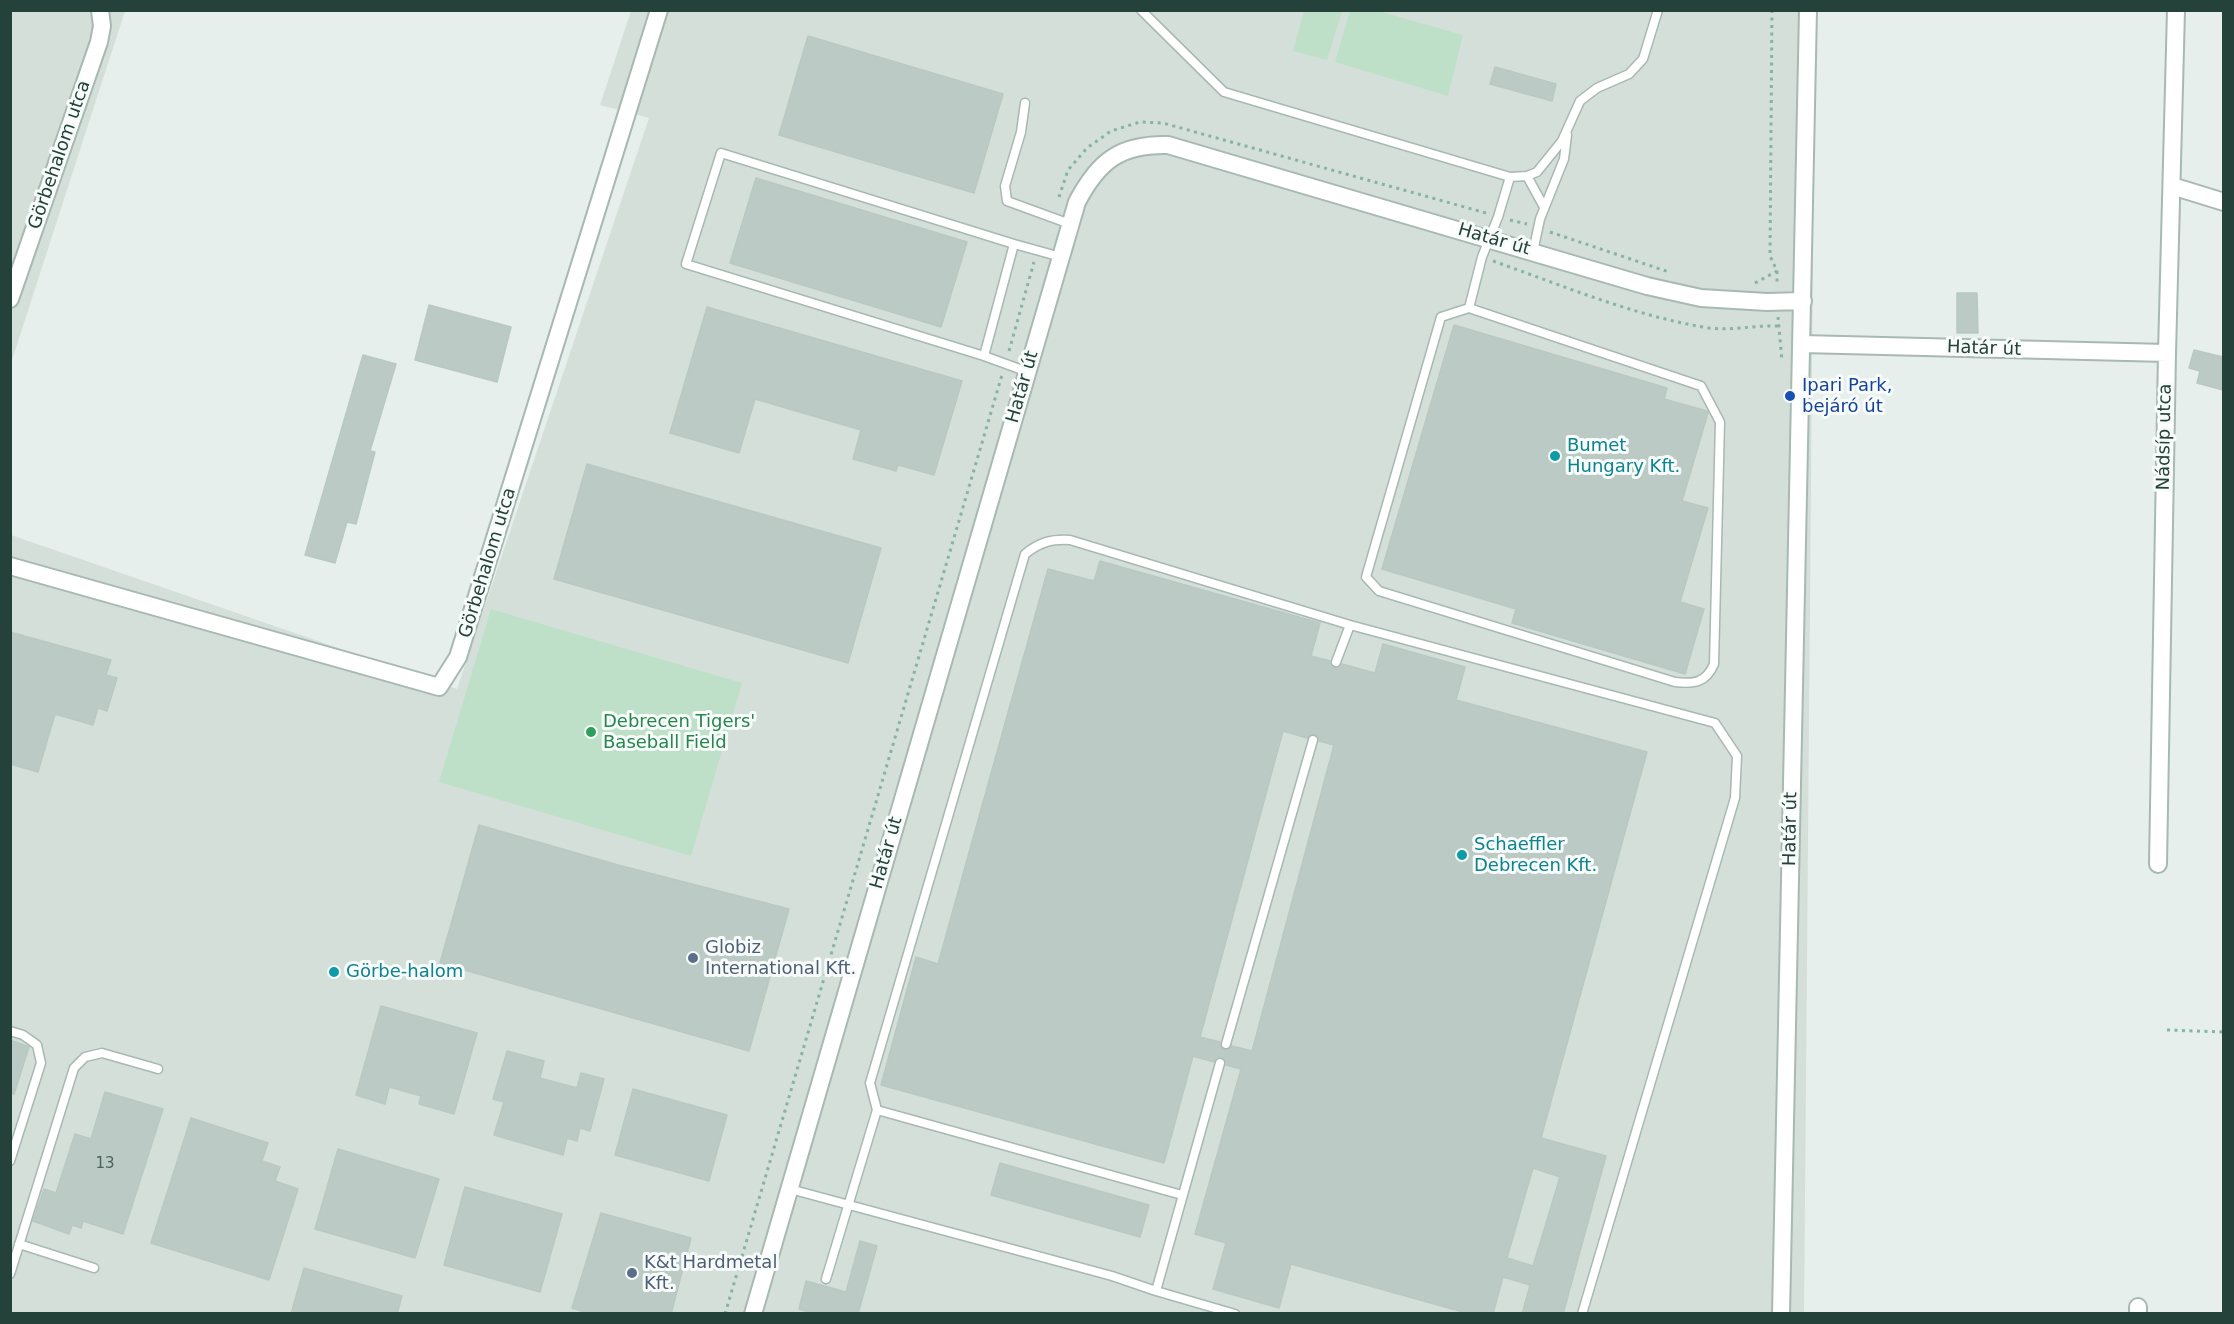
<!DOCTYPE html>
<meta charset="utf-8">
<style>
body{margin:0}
#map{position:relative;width:2234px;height:1324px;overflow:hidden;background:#e6efeb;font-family:"DejaVu Sans",sans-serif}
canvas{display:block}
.frame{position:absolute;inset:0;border:12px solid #24423a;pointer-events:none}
</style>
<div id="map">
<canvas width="2234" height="1324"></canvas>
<div class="frame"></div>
</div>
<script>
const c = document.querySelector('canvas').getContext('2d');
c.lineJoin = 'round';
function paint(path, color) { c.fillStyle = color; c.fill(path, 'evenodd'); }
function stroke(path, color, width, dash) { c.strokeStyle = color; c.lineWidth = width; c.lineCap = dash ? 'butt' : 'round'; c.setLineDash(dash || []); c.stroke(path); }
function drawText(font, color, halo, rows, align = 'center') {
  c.font = font + ' "DejaVu Sans",sans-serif'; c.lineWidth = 6; c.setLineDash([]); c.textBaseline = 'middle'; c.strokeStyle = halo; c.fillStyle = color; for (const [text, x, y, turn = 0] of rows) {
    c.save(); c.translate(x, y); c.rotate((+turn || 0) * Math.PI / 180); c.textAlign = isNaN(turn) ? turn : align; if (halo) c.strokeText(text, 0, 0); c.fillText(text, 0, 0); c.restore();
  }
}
const built = new Path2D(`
 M11,11H125L11,363Z
 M631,11H1815L1804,1313L11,1314V535L457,689L649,118L600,105Z`);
const green = new Path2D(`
 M1304,11H1342L1327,60L1293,51Z
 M1350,11H1378L1463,35L1448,96L1335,62Z
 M491,609L742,683L691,856L439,782Z`);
const building = new Path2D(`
 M808,36L1003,94L974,193L779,135Z
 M1495,67L1556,84L1552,101L1490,84Z
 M756,178L967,242L941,327L730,263Z
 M1957,293H1977L1978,333H1957Z
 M429,305L511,327L497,382L415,360Z
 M707,307L962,381L934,475L898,465L896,471L853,459L861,430L755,399L739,453L670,433Z
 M1454,325L1667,388L1664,399L1707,411L1708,413L1682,501L1708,508L1680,602L1704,609L1685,674L1512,623L1516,609L1382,569Z
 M2194,350L2223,357V390L2197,383L2200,371L2189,368Z
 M363,355L396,364L370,451L375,452L356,524L347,522L335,563L305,555Z
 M587,464L881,548L848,663L554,579Z
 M1100,561L1320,623L1311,656L1330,661L1331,666L1334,668L1340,667L1342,664L1375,673L1383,644L1465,667L1456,700L1647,752L1541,1138L1606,1156L1563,1314H1522L1530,1285L1503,1277L1493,1314H1470L1291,1264L1279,1308L1213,1289L1226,1243L1195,1234L1241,1069L1226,1065V1061L1222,1057H1218L1214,1062L1193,1056L1164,1163L881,1085L916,957L938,964L1048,569L1094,581ZM1283,731L1307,738L1314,734L1318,736L1319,741L1334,745L1252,1051L1232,1046L1225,1050L1221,1048L1220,1042L1200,1037ZM1533,1168L1560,1177L1533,1266L1507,1258Z
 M10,632L111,660L106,675L117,678L107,711L98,708L93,725L55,714L38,772L10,764Z
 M479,825L618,865L789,909L749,1051L440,963Z
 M381,1006L477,1033L454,1114L419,1104L421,1096L389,1087L385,1104L356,1095Z
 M10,1040L29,1047L14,1094H10Z
 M507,1051L544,1061L540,1078L577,1088L581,1073L604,1079L590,1131L580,1128L577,1141L567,1138L563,1155L494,1135L504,1102L493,1099Z
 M633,1089L727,1115L709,1181L615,1155Z
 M105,1092L163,1109L123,1234L83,1221L81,1228L72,1225L69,1234L33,1221L44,1189L56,1193L75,1134L91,1139Z
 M191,1118L268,1143L262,1161L280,1167L275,1181L298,1189L269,1280L151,1243Z
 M338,1149L439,1179L415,1258L315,1229Z
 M1000,1163L1149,1205L1140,1237L991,1195Z
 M465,1187L562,1214L540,1292L444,1265Z
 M601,1213L691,1238L671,1314H591L572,1308Z
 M860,1241L877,1246L858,1314H815L799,1309L806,1281L846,1292Z
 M304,1268L402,1296L397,1314H291Z`);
const path = new Path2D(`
 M1772,10L1770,256L1777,271V286
 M1059,197L1068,170L1087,148L1111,131L1140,122L1163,123L1486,213
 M1510,220L1527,224
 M1550,232L1669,272
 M1493,261C1564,286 1634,316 1709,328C1732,331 1755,325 1778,326
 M1755,283L1777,271
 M1778,317L1782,361
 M1009,351L1034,262
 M2167,1030L2224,1032
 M725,1314L1002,375`);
const lane = new Path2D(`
 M1141,10L1224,92L1510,177L1527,176L1537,172L1562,141L1580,101L1597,88L1629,74L1643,59L1658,10
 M1025,103L1021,132L1005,186L1007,201L1070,224
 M1527,176L1544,207
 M1533,252L1540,219L1564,159L1567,135
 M1469,308L1441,317L1366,577L1379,591L1675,682C1694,684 1706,683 1714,664L1720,422L1701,386L1469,308L1482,257L1498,217L1510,177
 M984,356L686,264L721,153L1014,244
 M1028,372L984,356L1014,244L1061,257
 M1336,662L1350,625L1715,723L1737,756L1735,798L1582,1314
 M10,1031L23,1035L37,1045L41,1063L10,1161
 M1226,1044L1313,740
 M1220,1063L1156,1291L1235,1314
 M877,1110L1182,1195
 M790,1189L1112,1276L1156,1291
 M19,1244L94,1268
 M10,1274L74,1068L85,1057L102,1053L158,1069
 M826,1279L877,1110L870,1083L1025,554C1040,542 1051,539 1070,540L1350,625`);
const street = new Path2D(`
 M2172,186L2224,202
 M10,299L99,42L102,26L100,10
 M1802,344L2167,353
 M10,566L439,687L458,657L659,10
 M2158,864L2167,353L2176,10
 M2138,1307V1314
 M753,1314L1077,202C1099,160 1121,144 1168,145L1647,286L1701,298L1767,302L1803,301
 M1781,1314L1808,10`);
const markers = [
 [1790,396,6,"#1a4fb4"],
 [1555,456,6,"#0f9aa8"],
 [591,732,6,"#2e9e5b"],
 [1462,855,6,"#0f9aa8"],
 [693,958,6,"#5c6f8a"],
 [334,972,6,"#0f9aa8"],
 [632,1273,6,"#5c6f8a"]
];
const numberNames = [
 ["13",105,1164]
];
const streetNames = [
 ["Görbehalom utca",60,155,-71],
 ["Határ út",1494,240,16],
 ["Határ út",1984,349,2],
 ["Határ út",1023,387,-74],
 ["Nádsíp utca",2165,437,-89],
 ["Görbehalom utca",488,563,-73],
 ["Határ út",1791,829,-89],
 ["Határ út",887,853,-74]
];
const transitNames = [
 ["Ipari Park,",1802,386],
 ["bejáró út",1802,407]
];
const cultureNames = [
 ["Bumet",1567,446],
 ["Hungary Kft.",1567,467],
 ["Schaeffler",1474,845],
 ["Debrecen Kft.",1474,866],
 ["Görbe-halom",346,972]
];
const leisureNames = [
 ["Debrecen Tigers'",603,722],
 ["Baseball Field",603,743]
];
const serviceNames = [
 ["Globiz",705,948],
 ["International Kft.",705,969],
 ["K&t Hardmetal",644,1263],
 ["Kft.",644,1284]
];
paint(built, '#d4dfda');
paint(green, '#bfe0c8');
paint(building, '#bbcac4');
stroke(building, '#b8c9c2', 1.5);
stroke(lane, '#a8b8b2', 11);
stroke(street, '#a8b8b2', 20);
stroke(path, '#86b3a5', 3, [3, 4.5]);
stroke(lane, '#fff', 8);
stroke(street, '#fff', 16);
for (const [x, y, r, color] of markers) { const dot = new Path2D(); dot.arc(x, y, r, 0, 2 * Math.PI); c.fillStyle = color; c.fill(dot); stroke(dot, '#f7fbf9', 2); }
drawText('15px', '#4a645c', null, numberNames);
drawText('18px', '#24423a', '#f7fbf9', streetNames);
drawText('18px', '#164399', '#f7fbf9', transitNames, 'left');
drawText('18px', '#0d838f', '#f7fbf9', cultureNames, 'left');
drawText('18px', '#27864d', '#f7fbf9', leisureNames, 'left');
drawText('18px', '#4e5e75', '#f7fbf9', serviceNames, 'left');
</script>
